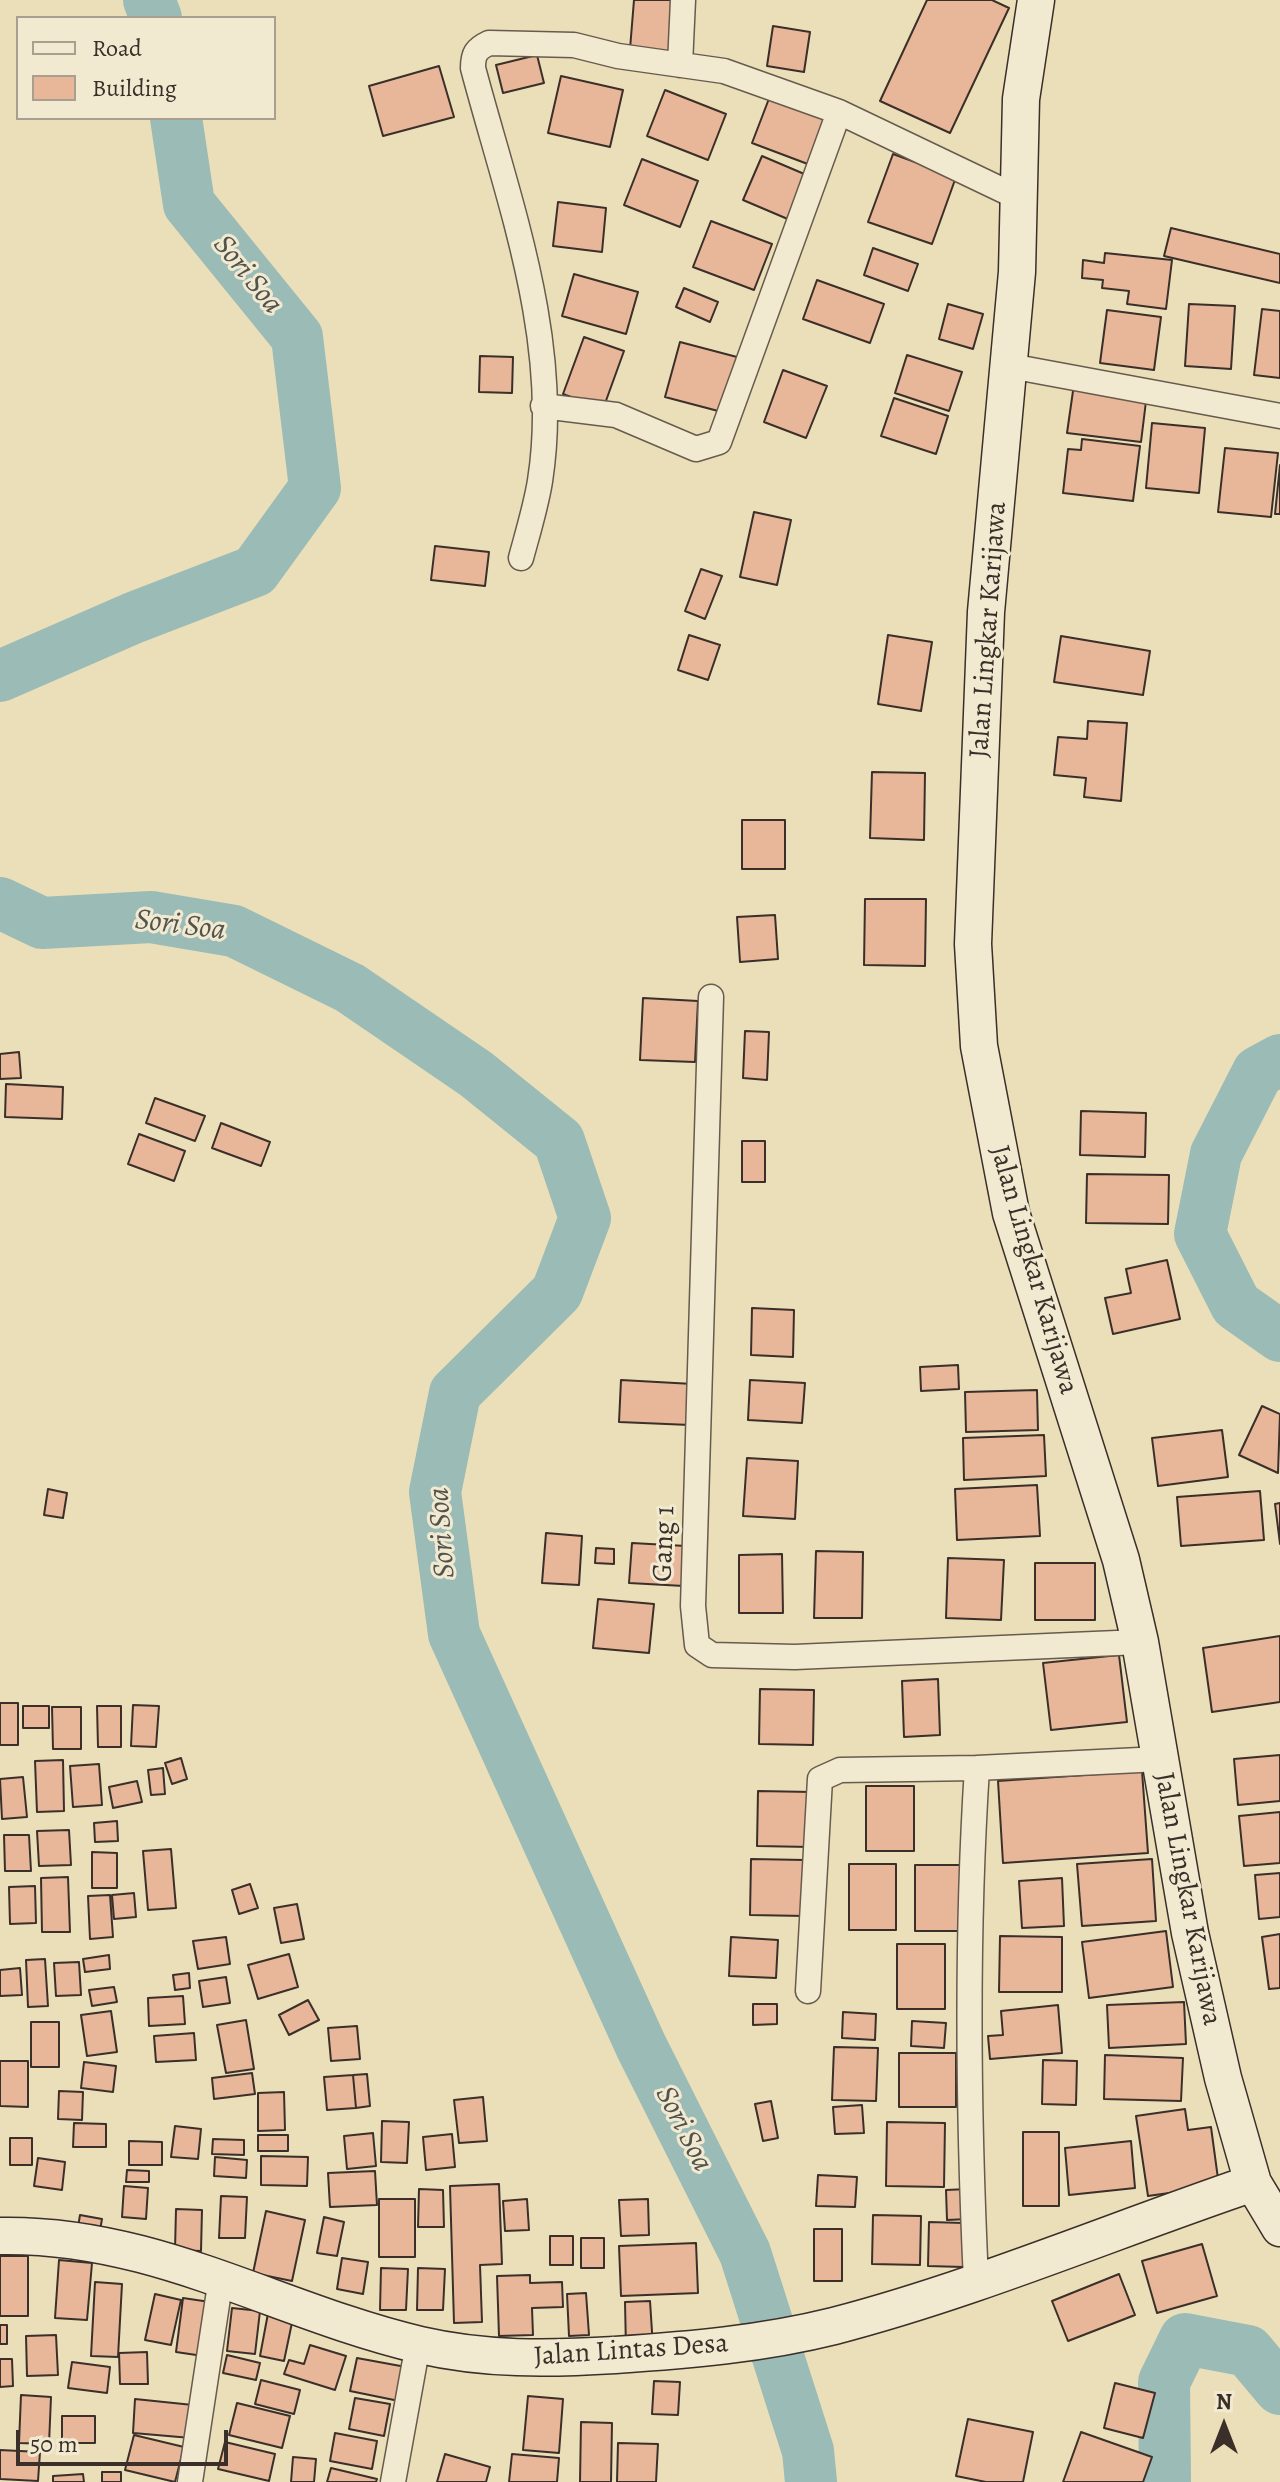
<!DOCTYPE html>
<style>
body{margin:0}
#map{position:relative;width:1280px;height:2482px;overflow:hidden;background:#eadfb8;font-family:Alegreya,serif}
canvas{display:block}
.legend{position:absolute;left:16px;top:16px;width:260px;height:104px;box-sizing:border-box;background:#f1ead1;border:2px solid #a89f8e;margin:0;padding:10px 14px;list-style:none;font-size:24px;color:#3b2f29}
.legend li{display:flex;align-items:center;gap:16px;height:40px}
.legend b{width:40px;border:2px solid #a89f8e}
.north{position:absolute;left:1184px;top:2386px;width:80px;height:80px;-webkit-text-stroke:6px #f1ead1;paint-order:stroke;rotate:0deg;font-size:22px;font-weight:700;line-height:32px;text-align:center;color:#3b2f29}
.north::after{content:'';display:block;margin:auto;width:28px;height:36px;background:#3b2f29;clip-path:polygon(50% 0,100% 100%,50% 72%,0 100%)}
.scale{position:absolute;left:16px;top:2430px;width:212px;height:36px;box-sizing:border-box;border:4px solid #3b2f29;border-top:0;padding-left:10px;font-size:24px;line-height:28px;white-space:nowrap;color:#3b2f29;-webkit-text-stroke:6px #f1ead1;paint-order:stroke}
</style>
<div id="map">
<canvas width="1280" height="2482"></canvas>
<ul class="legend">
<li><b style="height:10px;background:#f1ead1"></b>Road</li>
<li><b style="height:22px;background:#e8b699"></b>Building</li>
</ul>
<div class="north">N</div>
<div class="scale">50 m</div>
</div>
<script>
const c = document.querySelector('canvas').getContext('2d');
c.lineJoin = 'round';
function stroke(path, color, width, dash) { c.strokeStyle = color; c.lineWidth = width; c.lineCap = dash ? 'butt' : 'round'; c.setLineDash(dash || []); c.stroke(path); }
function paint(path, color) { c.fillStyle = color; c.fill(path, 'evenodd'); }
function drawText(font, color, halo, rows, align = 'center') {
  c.font = font + ' Alegreya,serif'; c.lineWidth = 6; c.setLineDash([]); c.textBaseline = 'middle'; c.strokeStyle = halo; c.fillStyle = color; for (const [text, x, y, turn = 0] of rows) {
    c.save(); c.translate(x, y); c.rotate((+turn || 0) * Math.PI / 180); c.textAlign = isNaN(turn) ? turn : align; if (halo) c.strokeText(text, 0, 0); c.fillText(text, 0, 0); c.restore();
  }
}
const river = new Path2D(`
 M149,0L156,18
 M0,676L133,618L255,571L315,488L297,337L189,204L176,118
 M0,903L42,923L151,917L234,931L350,988L476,1074L559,1141L585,1218L557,1292L455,1393L435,1492L454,1634L641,2046L745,2253L808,2451L811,2482
 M1280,1060L1258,1072L1216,1154L1200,1234L1236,1305L1280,1336
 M1165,2482L1164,2382L1185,2339L1248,2351L1280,2389`);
const building = new Path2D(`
 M634,0H677L673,53L630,49Z
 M927,0H992L1009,8L950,133L880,101Z
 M773,26L810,32L804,72L767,66Z
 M537,55L544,83L503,93L496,65Z
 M439,66L454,117L383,136L369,86Z
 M561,76L623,90L610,147L548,133Z
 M665,90L726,114L708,160L647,136Z
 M770,96L831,120L813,166L752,143Z
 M893,154L956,177L932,244L868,222Z
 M762,156L809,176L790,220L743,200Z
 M642,159L698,181L680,227L624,205Z
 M558,202L606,208L602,252L553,246Z
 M711,221L772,244L754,290L693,267Z
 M1171,228L1280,254V283L1164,256Z
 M873,248L918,264L908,291L864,275Z
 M1105,253L1172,260L1166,309L1127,304L1129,291L1102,288L1103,280L1082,278L1083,260L1104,263Z
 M574,274L638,292L626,334L562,316Z
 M817,280L884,304L870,343L803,319Z
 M684,288L718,302L710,322L676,307Z
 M948,304L983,314L973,349L939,339Z
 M1189,304L1235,306L1231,369L1185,366Z
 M1262,309L1280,311V378L1254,375Z
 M1107,310L1161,317L1154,370L1100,363Z
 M584,337L624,351L603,409L563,394Z
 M680,342L737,357L722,412L665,397Z
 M907,355L962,372L949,411L895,393Z
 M480,356L513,357L512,393L479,392Z
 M783,370L827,386L806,438L764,422Z
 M1074,384L1147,393L1141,442L1067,433Z
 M894,398L948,416L936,454L881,436Z
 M1152,423L1205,428L1199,493L1146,488Z
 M1082,439L1140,446L1133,501L1063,493L1068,449L1081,450Z
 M1225,448L1278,453L1271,517L1218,512Z
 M1280,465V514H1275Z
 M754,512L791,520L777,585L740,577Z
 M435,546L489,552L485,586L431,580Z
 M701,569L722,576L705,619L685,611Z
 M689,635L720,645L708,680L678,670Z
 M888,635L932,642L921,711L878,704Z
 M1061,636L1150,651L1143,695L1054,682Z
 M1088,721L1127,723L1121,801L1084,797L1086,778L1054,775L1058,737L1087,739Z
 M872,772L925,773L924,840L870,838Z
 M742,820H785V869H742Z
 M865,899H926L925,966L864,965Z
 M775,915L778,959L740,962L737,917Z
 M643,998L698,1001L695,1062L640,1060Z
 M745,1031L769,1032L767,1080L743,1078Z
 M19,1052L21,1078L0,1079V1054Z
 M6,1084L63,1087L62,1119L5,1117Z
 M155,1098L205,1116L195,1141L146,1123Z
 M1081,1111L1146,1113L1145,1157L1080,1155Z
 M221,1123L270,1142L261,1166L212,1148Z
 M139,1134L185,1151L174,1181L128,1164Z
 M742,1141H765V1182H742Z
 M1087,1174L1169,1175L1168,1224L1086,1223Z
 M1167,1260L1180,1319L1113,1334L1105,1298L1131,1293L1126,1269Z
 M752,1308L794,1310L793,1357L751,1355Z
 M958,1365L959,1389L921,1391L920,1367Z
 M621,1380L693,1384L690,1425L619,1422Z
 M750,1380L805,1383L802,1423L748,1420Z
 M1037,1390L1038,1430L966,1432L965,1392Z
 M1262,1406L1280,1414L1278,1473L1239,1455Z
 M1222,1430L1228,1477L1158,1486L1152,1438Z
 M1044,1435L1046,1476L964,1480L963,1438Z
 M747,1458L798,1461L795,1519L743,1516Z
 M1037,1485L1040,1536L957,1540L955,1489Z
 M48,1489L67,1493L63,1518L44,1515Z
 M1260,1491L1264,1540L1181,1546L1177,1497Z
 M1280,1503V1544L1275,1504Z
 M546,1533L582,1536L579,1585L542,1583Z
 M632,1543L686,1546L684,1586L629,1583Z
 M596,1548L614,1549V1564L595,1563Z
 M816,1551L863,1552L862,1618H814Z
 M782,1554L783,1613H739V1555Z
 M948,1558L1004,1560L1001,1620L946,1618Z
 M1035,1563H1095V1620H1035Z
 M598,1599L654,1604L649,1653L593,1648Z
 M1280,1636V1702L1212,1712L1203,1648Z
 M1119,1655L1127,1722L1051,1730L1043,1663Z
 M938,1679L940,1735L904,1737L902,1681Z
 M760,1689L814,1690L813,1745L759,1744Z
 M0,1703H18V1745H0Z
 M133,1705L159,1706L156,1747L131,1746Z
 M23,1706H49V1728H23Z
 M97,1706H121V1747H98Z
 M52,1707H81V1749H53Z
 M1280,1755V1801L1238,1805L1234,1759Z
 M181,1758L187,1779L172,1784L165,1763Z
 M63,1760L64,1811L37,1812L35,1761Z
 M99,1764L102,1805L73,1807L70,1766Z
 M163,1768L165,1794L151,1795L148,1770Z
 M1142,1771L1148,1853L1003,1863L998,1781Z
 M23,1777L27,1817L2,1819L0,1779Z
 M137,1781L142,1802L113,1808L109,1787Z
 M866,1786H914V1851H866Z
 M758,1791L812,1792L811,1847L757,1846Z
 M1280,1812V1863L1244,1866L1239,1816Z
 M117,1821L118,1841L95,1842L94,1823Z
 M69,1830L71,1865L39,1866L37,1831Z
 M4,1835H29L31,1871H5Z
 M171,1849L176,1908L148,1910L143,1851Z
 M92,1852L117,1853V1888H92Z
 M751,1859L805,1860V1916L750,1915Z
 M1152,1859L1156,1921L1082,1926L1077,1864Z
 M849,1864H896V1930H849Z
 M915,1865H962V1931H915Z
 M1280,1873V1917L1259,1919L1255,1875Z
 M68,1877L70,1932H42L41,1878Z
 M1062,1878L1064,1926L1022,1928L1019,1881Z
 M250,1884L258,1908L239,1914L232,1890Z
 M35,1886L36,1923L10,1924L9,1887Z
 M134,1893L136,1917L114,1919L112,1895Z
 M110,1895L113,1937L90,1939L88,1896Z
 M297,1904L304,1939L281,1943L274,1908Z
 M1166,1931L1173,1987L1089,1998L1082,1942Z
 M1280,1934V1988L1269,1989L1262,1937Z
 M1000,1936L1062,1937V1992H999Z
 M226,1937L230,1964L198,1969L193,1941Z
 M731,1937L778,1940L776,1978L729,1976Z
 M897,1944H945V2009H897Z
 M289,1954L298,1987L258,1999L248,1965Z
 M109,1955L110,1969L85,1972L83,1959Z
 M45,1959L48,2006L28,2007L26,1960Z
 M79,1962L81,1995L56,1996L54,1963Z
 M20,1968L22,1995L0,1996V1970Z
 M189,1973L190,1988L175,1990L173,1975Z
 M226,1977L230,2003L203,2007L199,1981Z
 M114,1987L117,2002L92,2006L89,1990Z
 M183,1996L185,2024L149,2026L148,1998Z
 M308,2000L319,2020L289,2035L279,2015Z
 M1184,2002L1186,2044L1109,2048L1107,2005Z
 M753,2004H777V2024L753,2025Z
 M1058,2005L1062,2053L990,2059L988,2036L1003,2035L1001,2011Z
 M111,2011L117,2052L87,2056L81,2015Z
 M843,2012L876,2014L875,2040L842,2038Z
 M246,2020L254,2069L226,2073L217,2025Z
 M912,2021L946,2023L944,2048L911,2046Z
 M31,2022H59V2067H31Z
 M357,2026L360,2059L331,2061L328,2028Z
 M194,2033L196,2060L156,2062L154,2036Z
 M834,2047L878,2048L876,2101L832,2100Z
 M899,2053H956V2107H899Z
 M1105,2055L1183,2058L1181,2101L1104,2099Z
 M1043,2060L1077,2061L1076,2105L1042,2104Z
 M0,2061H28V2107L0,2106Z
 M84,2062L116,2066L113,2092L81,2088Z
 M252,2073L255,2094L214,2099L212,2078Z
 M367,2074L370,2106L356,2108L353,2075Z
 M353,2075L356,2108L327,2110L324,2077Z
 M59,2091L83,2092L82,2120L58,2119Z
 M284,2092L285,2130L258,2131V2093Z
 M483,2097L487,2141L459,2143L454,2100Z
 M771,2101L778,2138L763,2141L755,2104Z
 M862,2105L864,2133L835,2134L833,2107Z
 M1185,2109L1188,2130L1211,2127L1219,2186L1148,2196L1136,2116Z
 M382,2121L409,2122L407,2163L381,2162Z
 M887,2122L945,2123L944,2187L886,2186Z
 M74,2123L106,2124V2147H73Z
 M175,2126L201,2129L198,2159L171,2157Z
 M1023,2132H1059V2206H1023Z
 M373,2133L376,2166L347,2169L344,2136Z
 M452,2134L455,2167L426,2170L423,2137Z
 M258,2135H288V2151H258Z
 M10,2138H32V2165H10Z
 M213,2139L244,2140V2155L212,2154Z
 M129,2141L162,2142V2165H129Z
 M1131,2141L1135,2188L1069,2195L1065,2148Z
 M261,2156L308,2157L307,2186L261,2185Z
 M215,2157L247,2160L246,2178L214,2176Z
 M38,2158L65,2162L62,2190L34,2186Z
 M127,2170L149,2171V2182H126Z
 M375,2171L377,2205L330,2207L328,2173Z
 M818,2175L857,2177L855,2207L816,2206Z
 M499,2184L502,2264L480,2265L482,2322L454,2323L450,2186Z
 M124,2186L148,2188L146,2219L122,2217Z
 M419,2189L443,2190L444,2227H418Z
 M968,2189L969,2219L947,2220L946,2190Z
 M221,2196L247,2197L245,2238H219Z
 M379,2199H415V2257H379Z
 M527,2199L529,2230L505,2231L503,2201Z
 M648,2199L649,2235L621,2236L619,2200Z
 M176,2209L202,2210L201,2251L175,2250Z
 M266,2211L305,2220L292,2281L253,2273Z
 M80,2215L102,2219L99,2236L77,2233Z
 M873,2215L921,2216L920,2265L872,2264Z
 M324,2217L344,2222L337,2256L317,2253Z
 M929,2222L964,2223L963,2267L928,2266Z
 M814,2229H842V2281H814Z
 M550,2236H573V2265H550Z
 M581,2238H604V2268H581Z
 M696,2243L698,2293L621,2296L619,2246Z
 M1202,2244L1217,2296L1157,2313L1142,2261Z
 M0,2256H28V2316H0Z
 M342,2258L368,2262L363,2294L337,2289Z
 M59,2260L92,2263L87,2320L55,2318Z
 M381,2268L408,2269L406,2310H380Z
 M418,2268L445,2269L443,2310H417Z
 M1119,2274L1135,2315L1068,2341L1052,2301Z
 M530,2275V2283L562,2282L563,2307L532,2308L533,2335L499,2336L497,2276Z
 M95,2282L122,2284L118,2357L91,2356Z
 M586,2293L589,2335L569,2336L567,2294Z
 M155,2294L181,2300L171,2345L145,2340Z
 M183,2298L210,2302L203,2356L176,2352Z
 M650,2301L653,2347L626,2349L625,2302Z
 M232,2308L260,2311L255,2354L227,2351Z
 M269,2308L294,2313L284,2361L260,2356Z
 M0,2325H7V2344H0Z
 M56,2335L58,2375L27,2376L26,2336Z
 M310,2345L346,2356L335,2390L284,2374L289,2360L304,2364Z
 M147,2352L148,2384H120L119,2353Z
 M227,2355L260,2363L256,2380L223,2373Z
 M357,2358L406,2367L399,2401L350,2391Z
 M0,2359H12L13,2386L0,2387Z
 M72,2362L110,2367L107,2393L68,2388Z
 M261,2380L300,2390L294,2414L255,2404Z
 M654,2381L680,2382L678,2415L652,2414Z
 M1115,2383L1155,2393L1143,2438L1104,2428Z
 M21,2395L51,2397L49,2444L19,2443Z
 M528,2396L563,2399L559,2453L523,2450Z
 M355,2398L390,2404L384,2436L349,2429Z
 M135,2399L193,2405L191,2438L133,2433Z
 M237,2403L290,2416L282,2448L229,2435Z
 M62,2416H95V2443H62Z
 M968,2419L1033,2432L1023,2482H986L956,2476Z
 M581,2422L612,2423L611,2482H580Z
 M1081,2432L1152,2457L1143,2482H1063Z
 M335,2433L377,2441L372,2469L330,2461Z
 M134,2435L184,2447L175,2482L125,2470Z
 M225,2442L275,2454L269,2481L218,2469Z
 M618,2443L658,2444L656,2482H617Z
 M0,2450L40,2452L38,2481L0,2479Z
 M445,2454L490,2467L486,2482H437Z
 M512,2454L559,2458L557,2482H509Z
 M293,2457L316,2459L314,2482H291Z
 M331,2468L377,2479L376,2482H327Z
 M102,2472H121V2482H102Z
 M83,2474L84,2482H53V2476Z`);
const minor = new Path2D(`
 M680,65L683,0
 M1010,366L1280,416
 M543,406L616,415L696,449L719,442L839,112
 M521,558C528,532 536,506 540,481C562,341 508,200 473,68C473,54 476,49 489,43L574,45L618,56L724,71L839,112L1019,198
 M711,997L693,1606L697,1645L712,1655L795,1657L1140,1642
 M808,1991L820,1779L840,1770L977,1768
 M976,2281C968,2110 966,1938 977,1768L1160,1759
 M190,2482L221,2278
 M393,2482L418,2344`);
const secondary = new Path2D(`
 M1036,0L1021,99L1017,272L986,612L973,944L979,1046L1011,1213L1121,1560L1140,1642L1190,1933L1223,2078L1253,2183L1280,2228
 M0,2236C154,2233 276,2311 420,2345C485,2360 549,2359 615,2355C689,2350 762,2344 834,2326C976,2289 1114,2230 1253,2183`);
const streetNames = [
 ["Jalan Lingkar Karijawa",989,630,-86],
 ["Jalan Lingkar Karijawa",1033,1270,74],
 ["Gang 1",665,1544,-88],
 ["Jalan Lingkar Karijawa",1187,1899,79],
 ["Jalan Lintas Desa",631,2351,-4]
];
const waterNames = [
 ["Sori Soa",247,275,51],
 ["Sori Soa",180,926,7],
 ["Sori Soa",443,1533,-94],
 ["Sori Soa",683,2129,63]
];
stroke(river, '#9abbb6', 52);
paint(building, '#e8b699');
stroke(building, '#3b2f29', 2);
stroke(minor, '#675b4d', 27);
stroke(secondary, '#3b2f29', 39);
stroke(minor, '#f1ead1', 24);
stroke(secondary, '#f1ead1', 36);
drawText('28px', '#3b2f29', '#f1ead1', streetNames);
drawText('italic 30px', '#53524c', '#f1ead1', waterNames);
</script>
